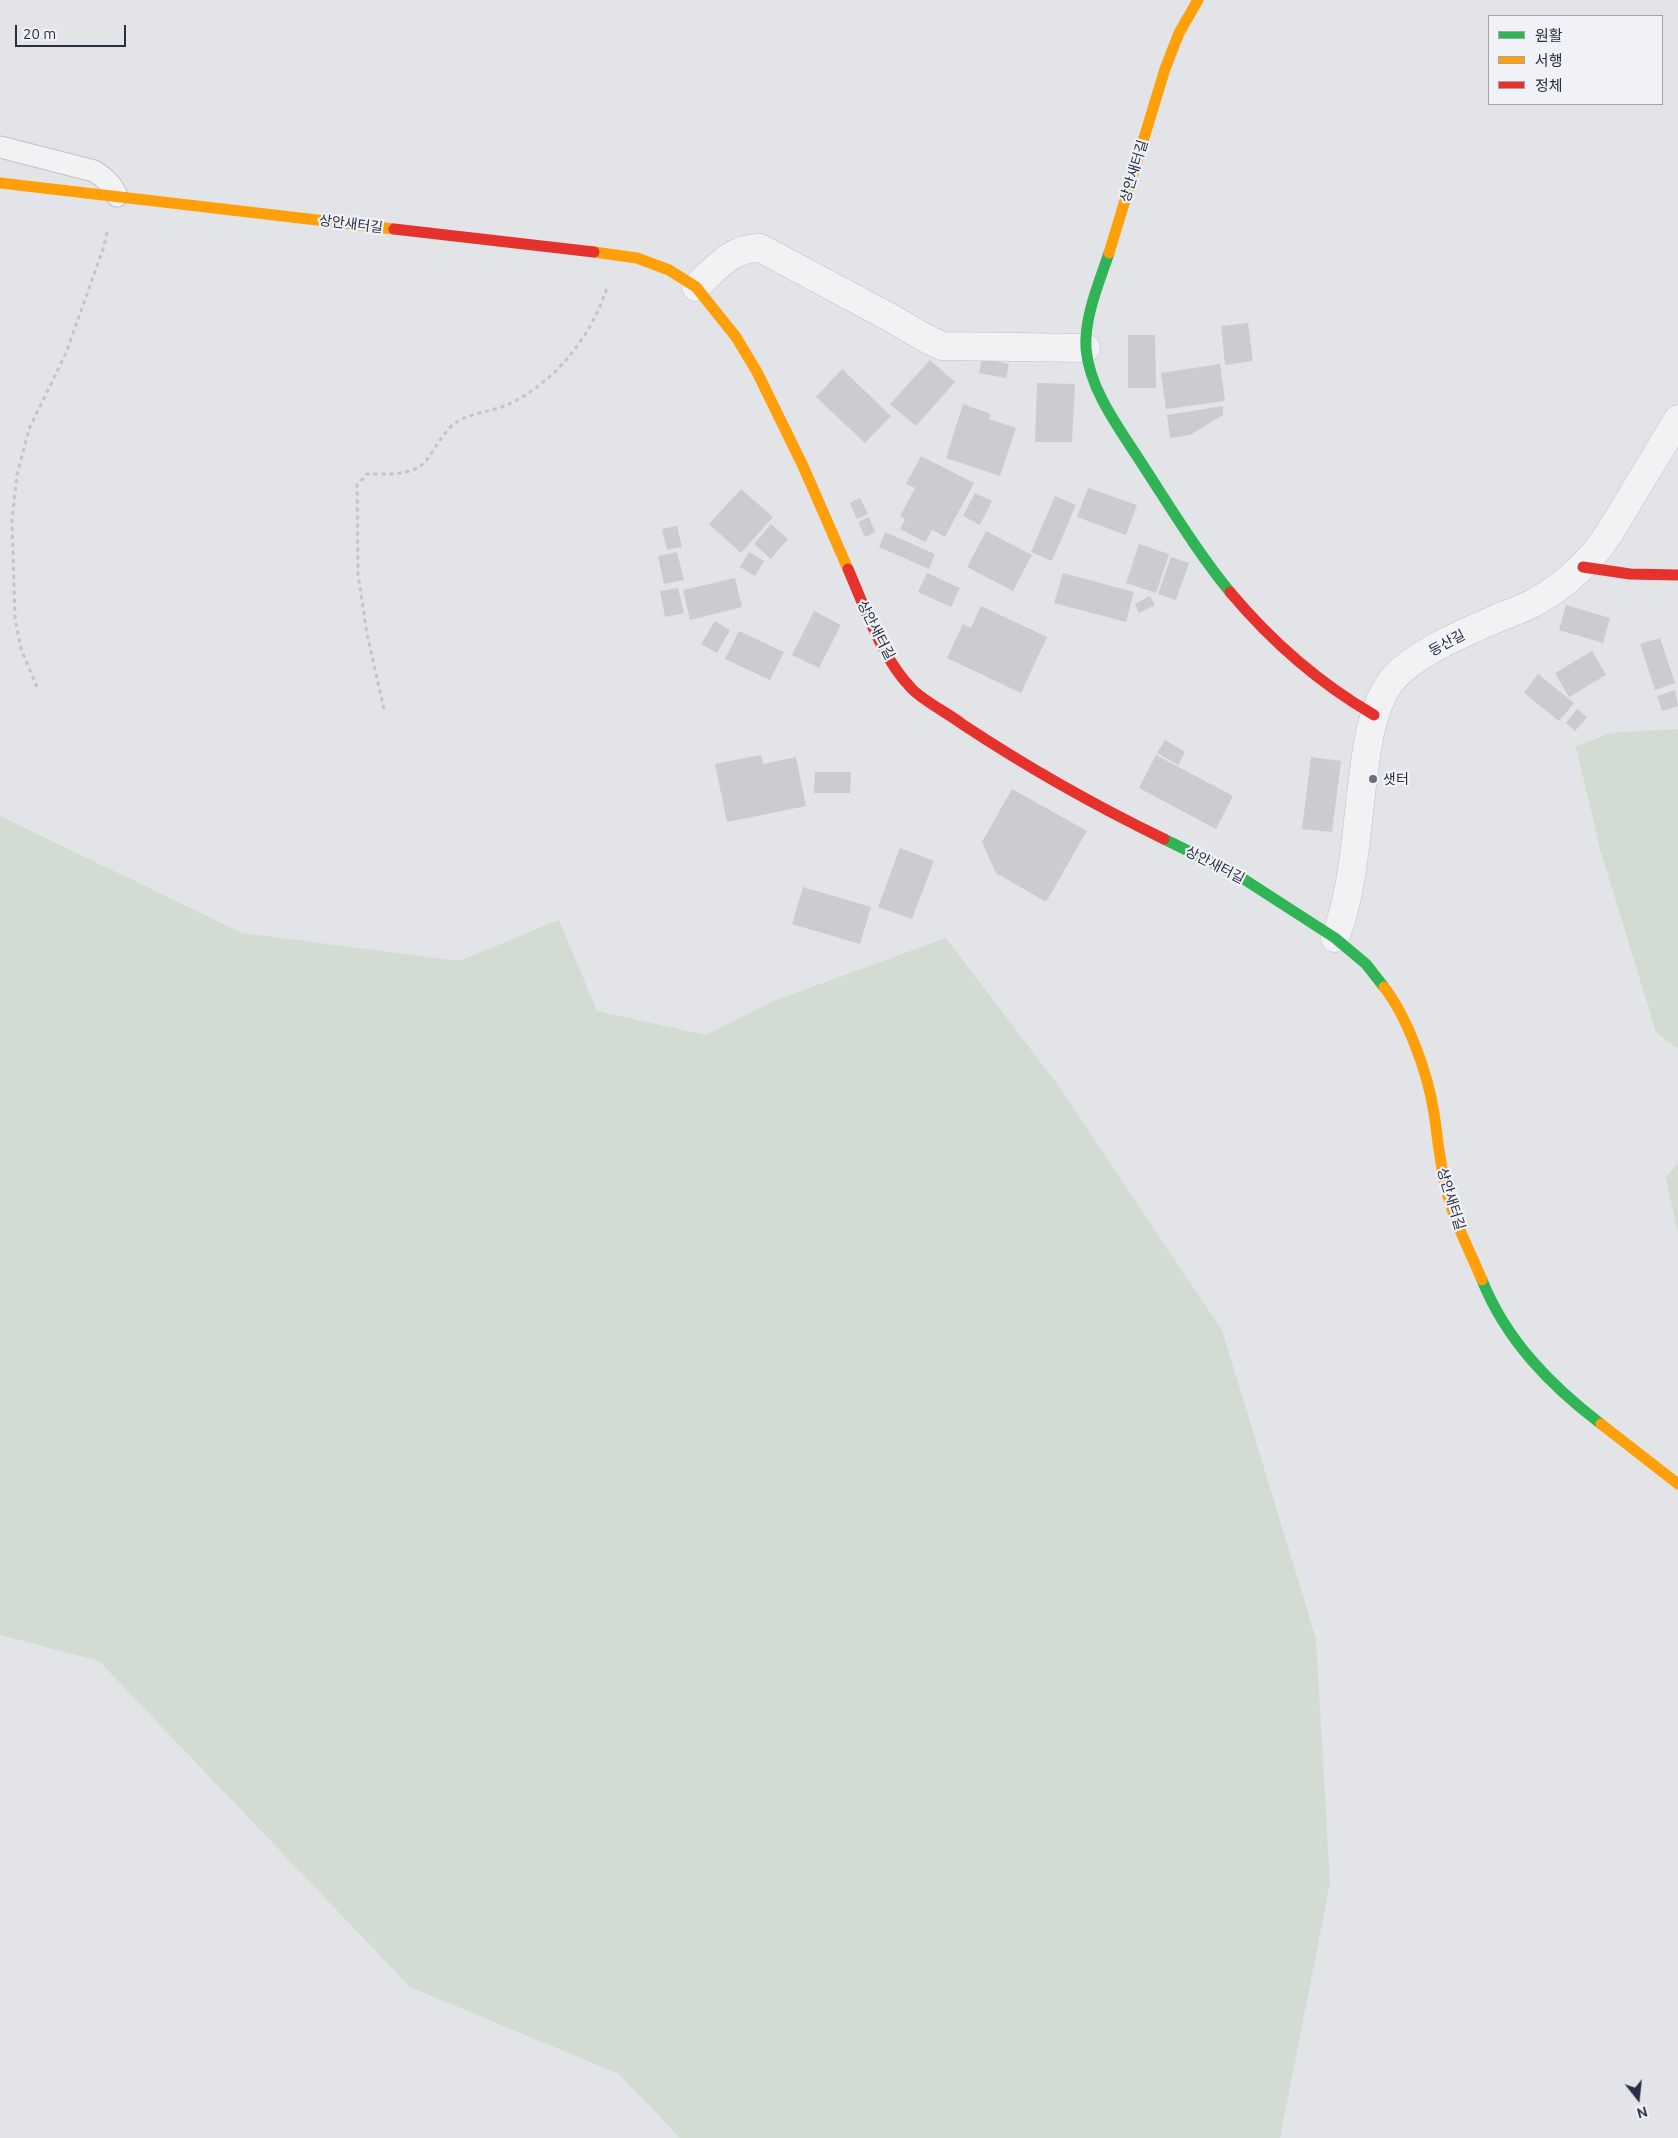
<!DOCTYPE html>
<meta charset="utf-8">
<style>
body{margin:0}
#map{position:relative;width:1678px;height:2138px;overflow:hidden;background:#e2e4e8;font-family:Ubuntu,"Noto Sans KR",sans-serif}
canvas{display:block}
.legend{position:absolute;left:1488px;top:15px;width:175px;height:90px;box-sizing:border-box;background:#f0f2f7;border:1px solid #a0a4af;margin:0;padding:6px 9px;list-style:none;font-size:15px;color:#282f43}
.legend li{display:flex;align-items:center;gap:10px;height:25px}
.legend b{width:25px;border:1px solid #a0a4af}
.north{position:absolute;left:1613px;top:2073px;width:50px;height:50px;-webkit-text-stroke:4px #f0f2f7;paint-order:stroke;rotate:164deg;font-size:14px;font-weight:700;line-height:20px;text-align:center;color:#282f43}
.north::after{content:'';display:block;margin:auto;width:18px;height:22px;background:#282f43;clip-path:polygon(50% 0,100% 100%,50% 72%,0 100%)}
.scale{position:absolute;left:15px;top:25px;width:111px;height:22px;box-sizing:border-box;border:2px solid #282f43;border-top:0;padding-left:6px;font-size:15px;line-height:18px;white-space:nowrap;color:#282f43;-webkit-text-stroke:4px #f0f2f7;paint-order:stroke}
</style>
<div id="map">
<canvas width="1678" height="2138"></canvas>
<ul class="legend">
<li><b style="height:6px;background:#30b455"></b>원활</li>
<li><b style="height:6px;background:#ff9f0a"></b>서행</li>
<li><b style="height:6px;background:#e5322d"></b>정체</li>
</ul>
<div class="north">N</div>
<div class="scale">20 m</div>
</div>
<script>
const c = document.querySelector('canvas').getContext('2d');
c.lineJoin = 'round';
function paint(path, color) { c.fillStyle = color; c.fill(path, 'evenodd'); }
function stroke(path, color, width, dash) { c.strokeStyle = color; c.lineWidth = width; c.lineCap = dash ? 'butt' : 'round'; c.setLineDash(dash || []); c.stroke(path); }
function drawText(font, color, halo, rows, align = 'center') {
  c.font = font + ' Ubuntu,"Noto Sans KR",sans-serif'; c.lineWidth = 4.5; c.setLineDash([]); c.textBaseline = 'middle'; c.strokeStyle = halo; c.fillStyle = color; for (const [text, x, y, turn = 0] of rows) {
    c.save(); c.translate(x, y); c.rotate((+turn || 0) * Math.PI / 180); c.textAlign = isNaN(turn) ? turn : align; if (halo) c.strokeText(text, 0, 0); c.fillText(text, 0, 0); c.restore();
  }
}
const green = new Path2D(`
 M1678,729V1049L1656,1032L1600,849L1576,747L1610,733Z
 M0,816L242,933L459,961L559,920L597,1011L706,1035L776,1000L946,938L1055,1081L1222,1330L1316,1639L1330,1883L1280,2138H680L619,2074L410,1987L99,1661L0,1635Z
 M1678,1163V1234L1666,1177Z`);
const building = new Path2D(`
 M1248,323L1253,361L1225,365L1221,326Z
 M1128,335H1155L1156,388H1128Z
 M982,358L1009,364L1006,378L979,373Z
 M930,360L955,382L916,426L890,404Z
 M1220,364L1225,401L1166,409L1161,373Z
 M842,369L891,416L865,443L816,397Z
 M1037,383L1075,384L1072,442H1035Z
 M963,404L991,414L989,419L1016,428L1000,476L946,458Z
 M1223,406V415L1190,435L1170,438L1167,415Z
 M921,456L974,483L945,537L932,530L925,542L900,529L905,519L900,516L915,488L906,484Z
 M1088,488L1137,505L1126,535L1077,517Z
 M741,489L773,517L741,553L709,524Z
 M975,493L992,501L980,525L963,516Z
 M1055,496L1076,505L1052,561L1031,552Z
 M860,498L868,514L857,519L850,503Z
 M869,517L875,532L865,537L858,522Z
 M771,524L788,539L771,559L754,544Z
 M677,526L682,547L667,550L662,529Z
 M986,531L1032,555L1013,591L967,567Z
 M885,532L935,554L929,569L879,547Z
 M1139,544L1169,554L1156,593L1126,583Z
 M677,552L684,580L664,584L658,556Z
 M749,552L764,561L755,576L740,567Z
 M1171,557L1189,563L1176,600L1158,594Z
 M927,573L960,588L951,607L918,592Z
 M1063,573L1134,592L1126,622L1054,603Z
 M735,578L742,607L690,620L683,590Z
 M678,588L684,613L665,617L660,591Z
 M1150,596L1155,605L1139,613L1135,604Z
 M1566,605L1610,618L1603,643L1559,630Z
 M981,606L1047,637L1021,693L947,658L963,624L971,628Z
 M814,611L841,625L819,668L792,655Z
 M715,621L730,630L717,653L701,644Z
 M739,631L784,652L770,680L725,659Z
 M1660,638L1675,683L1655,690L1640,644Z
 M1592,651L1606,675L1569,697L1555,673Z
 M1538,674L1574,703L1559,721L1524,693Z
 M1675,690L1678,706L1662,711L1657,696Z
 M1577,709L1587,717L1575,731L1566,723Z
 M1165,740L1185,752L1178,765L1157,753Z
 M761,755L763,764L796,757L806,806L727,822L715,764Z
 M1156,755L1233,796L1216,829L1139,788Z
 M1311,757L1341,761L1332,832L1302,829Z
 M815,772H851L850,793H814Z
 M1012,789L1087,831L1046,902L996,873L982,842Z
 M900,848L934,861L912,919L878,907Z
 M803,887L871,907L860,944L792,924Z`);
const path = new Path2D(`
 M37,687L21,649L15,618L12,520L17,475L29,429L66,353L103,249L108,229
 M384,709L367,634L358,574L357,485L367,474C385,474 412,476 425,462C429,457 433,451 436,446C441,439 448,428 455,423C472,412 492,412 509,404C555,382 591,337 607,288`);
const lane = new Path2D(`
 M0,147L94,171C105,178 112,184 117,196`);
const street = new Path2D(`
 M696,287C715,269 732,247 760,248L891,318L927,339L942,346L1086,348
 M1335,938C1354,889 1356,830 1363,778C1367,746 1371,712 1389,684C1410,654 1472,629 1505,615C1516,611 1527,607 1537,601C1567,584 1591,561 1610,532L1678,419`);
const fast = new Path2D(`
 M1109,253C1099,283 1084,317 1086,349C1090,392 1122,432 1144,467C1172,510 1198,553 1230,592
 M1164,839L1239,876L1335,938L1366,964L1384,987
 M1482,1280C1506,1340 1550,1385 1601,1424`);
const slow = new Path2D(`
 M0,183L394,229
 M594,252L637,258L669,270L696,287L736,337L757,372L803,466L848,569
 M1109,253L1165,69L1179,33L1198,0
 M1384,987C1408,1018 1428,1074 1434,1113C1438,1140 1440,1166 1447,1192C1454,1222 1470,1251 1482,1280
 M1601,1424L1678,1484`);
const jam = new Path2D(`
 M394,229L594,252
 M1583,567L1630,574L1678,575
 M848,569C866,610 881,657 912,689C925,702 948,713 962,724C1027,767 1094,805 1164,839
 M1230,592C1271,641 1319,683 1374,715`);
const markers = [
 [1373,779,5,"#696e7d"]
];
const streetNames = [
 ["상안새터길",1134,171,-73],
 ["상안새터길",351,224,7],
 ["상안새터길",876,630,63],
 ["동산길",1447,643,-28],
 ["상안새터길",1215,865,27],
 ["상안새터길",1451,1199,73]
];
const poiNames = [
 ["샛터",1383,779]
];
paint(green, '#d2dcd3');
paint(building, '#cbccd0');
stroke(lane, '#c0c2c6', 23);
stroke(street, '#c0c2c6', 29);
stroke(path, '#c3c5c9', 3, [4, 4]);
stroke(lane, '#f2f2f4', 21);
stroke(street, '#f2f2f4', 28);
stroke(fast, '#30b455', 11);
stroke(slow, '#ff9f0a', 11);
stroke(jam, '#e5322d', 11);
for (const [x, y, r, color] of markers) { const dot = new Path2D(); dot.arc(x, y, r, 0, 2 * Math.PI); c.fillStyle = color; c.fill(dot); stroke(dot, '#f0f2f7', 2); }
drawText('14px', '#282f43', '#f0f2f7', streetNames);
drawText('14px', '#282f43', '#f0f2f7', poiNames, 'left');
</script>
